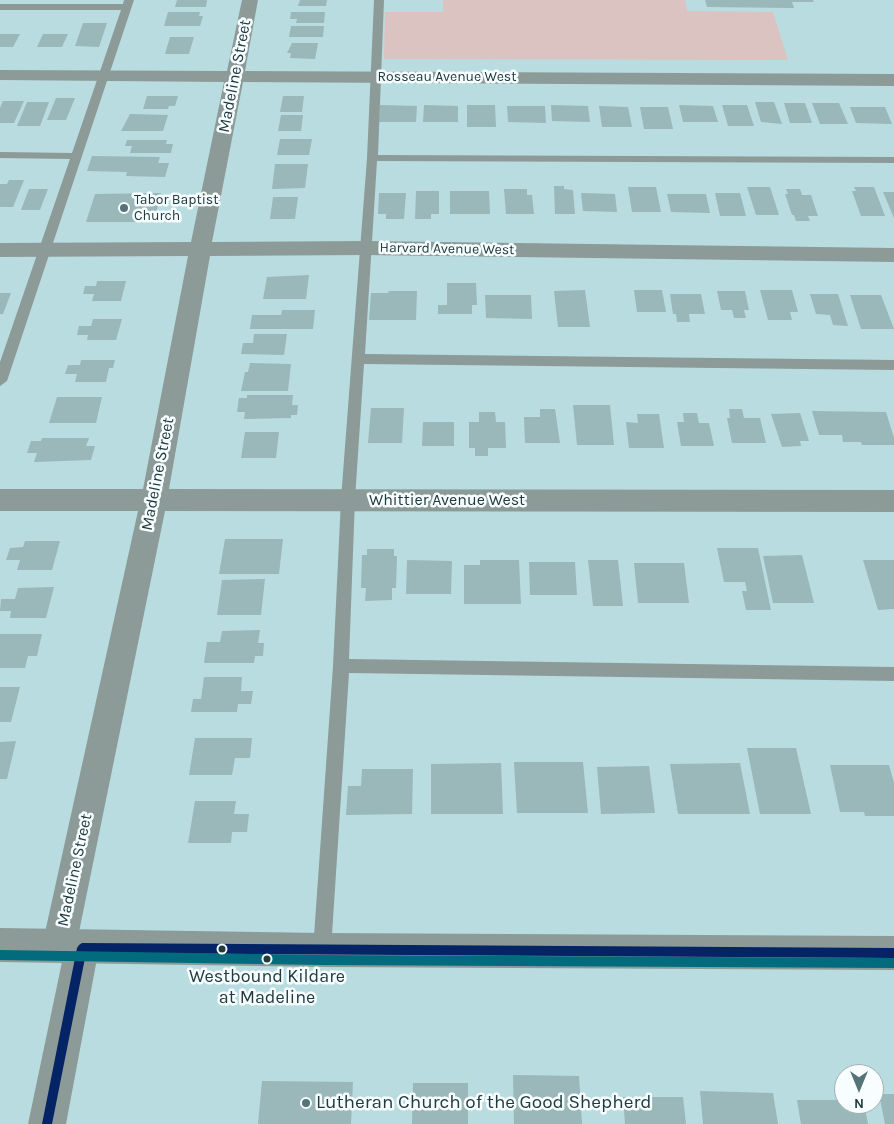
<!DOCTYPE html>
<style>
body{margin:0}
#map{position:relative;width:894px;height:1124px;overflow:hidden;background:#b9dce1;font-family:Karla,sans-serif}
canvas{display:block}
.north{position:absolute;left:834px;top:1064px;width:50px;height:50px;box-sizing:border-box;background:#f8feff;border:1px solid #a2b0b2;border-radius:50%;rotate:180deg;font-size:14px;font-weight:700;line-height:20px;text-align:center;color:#203b3e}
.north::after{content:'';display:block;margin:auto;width:18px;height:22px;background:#567377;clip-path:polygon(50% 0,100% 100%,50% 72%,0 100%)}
</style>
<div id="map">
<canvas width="894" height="1124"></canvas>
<div class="north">N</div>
</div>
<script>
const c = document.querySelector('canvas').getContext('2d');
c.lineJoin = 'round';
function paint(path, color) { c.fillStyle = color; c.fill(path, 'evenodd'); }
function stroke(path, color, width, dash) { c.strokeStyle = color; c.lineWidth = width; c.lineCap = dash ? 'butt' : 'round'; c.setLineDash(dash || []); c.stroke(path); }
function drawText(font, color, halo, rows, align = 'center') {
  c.font = font + ' Karla,sans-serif'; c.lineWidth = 5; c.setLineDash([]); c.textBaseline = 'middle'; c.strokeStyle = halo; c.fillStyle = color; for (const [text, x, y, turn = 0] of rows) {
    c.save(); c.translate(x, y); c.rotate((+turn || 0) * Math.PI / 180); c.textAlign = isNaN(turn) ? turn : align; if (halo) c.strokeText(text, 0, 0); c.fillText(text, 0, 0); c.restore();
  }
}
const green = new Path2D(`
 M443,0H685L687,11L773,12L788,60L384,59L385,12H443Z`);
const building = new Path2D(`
 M177,0H207L206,7H175Z
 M300,0H327L326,6H298Z
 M705,0H813L814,2H792L794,8L707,7Z
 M168,12H200L199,16H203L200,26H164Z
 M291,12H325L324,23H296L297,19H290Z
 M83,23H107L99,47L75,46Z
 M291,26H324L323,37H289Z
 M0,34H20L13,47H0Z
 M43,34H68L62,47H37Z
 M170,37H194L189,54H165Z
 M292,43H318L315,59L290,58L291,53H287Z
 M147,96H178L175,106H169L168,109H143Z
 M283,96H304L302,112H280Z
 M56,98H75L66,120H47Z
 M3,101H24L14,123H0V108Z
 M27,102H49L40,126H17Z
 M755,102H774L782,124L761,122Z
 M784,103H805L812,123H790Z
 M812,103H839L848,124H820Z
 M380,105L417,106L416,122H379Z
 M424,105L458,106V122H423Z
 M467,105H495L496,127H467Z
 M551,105L588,106L590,122L552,121Z
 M679,105L713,106L718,122H683Z
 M722,105H747L754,126H728Z
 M507,106H545L546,123L508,122Z
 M599,106L628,107L632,127H602Z
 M640,107H668L673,129H644Z
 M850,107H885L892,124L856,123Z
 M130,114L168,115L163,131H121Z
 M281,115H303L301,131H278Z
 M280,139H312L309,155H277Z
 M127,140H167L166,144H173L171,153H130L132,146H125Z
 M92,156L160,157L158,163H169L165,177L126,176L127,172L87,171Z
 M275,164H308L305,188L272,189Z
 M9,180H24L13,207H0V184H7Z
 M554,186H564V189L573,190L575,214H555Z
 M628,187H656L661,212H632Z
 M747,187H770L779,215H756Z
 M854,187H874L885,216H861L852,191H856Z
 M29,189H48L40,210H21Z
 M504,189H527V195H532L534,214H506Z
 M786,189H800L802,195H811L818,216H808L810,221H796L794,215H792L785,194H788Z
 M416,191H439V214H431V219H415Z
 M450,191H489L490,214H450Z
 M883,192H894V218Z
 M161,193L154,222H86L95,194Z
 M379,193H406L404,219H386V214H378Z
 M581,193L615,194L617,212L583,211Z
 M715,193H740L746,216H720Z
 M667,194H706L710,213L671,212Z
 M273,197H298L295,219H270Z
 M309,275L306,299H263L267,277Z
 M97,281H126L121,301H92L94,294H83L85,286H96Z
 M447,283H476L477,305H472V314H438V305H447Z
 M585,290L590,327H558L554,291Z
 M634,290H662L666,312H637Z
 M760,290H792L798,312H790L792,320H768Z
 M388,291H417L416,320H369L371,293H389Z
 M717,291H745L749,310H744L746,318H734L732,310H721Z
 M0,293H11L3,314H0Z
 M670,294H701L705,314H689L690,322H677L676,314H673Z
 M810,294H838L848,326L833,325L830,315L816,314Z
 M485,295H531L532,319L486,318Z
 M850,295H881L894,329H861Z
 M282,310H315L313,329H250L252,315H281Z
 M93,319H122L116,340H87L88,335H77L79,326H91Z
 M254,334H287L284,355L241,354L243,343H253Z
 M81,360H115L113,368H109L106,382H75L77,374H65L68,365H80Z
 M250,363L291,364L288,391H241L245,372H248Z
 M247,395H293L292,405H298L297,415H291V418L244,419L245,412H237L239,398H247Z
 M57,397H102L96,423H49Z
 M573,405H610L614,445H577Z
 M371,408H404L402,443H368Z
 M540,409H555L560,443H525L524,417H540Z
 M729,409H742L744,418H760L766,443H732L727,418H730Z
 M812,411L886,412L894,438V445H862L861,442H843L842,435H819Z
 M479,412H495L496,422H505L506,448H488V456H475V448H469V422H479Z
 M683,413H697L699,423H709L714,446H681L677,422H684Z
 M800,413L809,441H800L801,446L782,447L771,414Z
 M637,414H659L664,448H629L626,422L638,423Z
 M423,422H454V446H422Z
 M245,432H279L276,458H241Z
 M42,438H89L86,446H95L91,460L34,462L37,453H27L31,441H41Z
 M225,539H283L279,574H219Z
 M25,541H60L52,570H17L20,560H6L10,548L23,547Z
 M717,548H758L771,610H746L742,591H747L745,582H724Z
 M367,549H394V556H397L396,588H392V600L365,601L366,588H361L362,555H367Z
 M802,555L814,603H773L763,556Z
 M407,560L452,561L451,594H406Z
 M480,560H519L521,604H464V565H480Z
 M588,560H618L623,606H593Z
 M863,560H894V609L878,610Z
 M529,562H575L577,595H530Z
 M634,563H684L689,603H638Z
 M265,579L261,615H217L222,580Z
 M54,587L46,618H10L11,611H0L1,599H15L18,588Z
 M260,630L258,643H264L263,656H255L254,663H204L207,642H220L222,631Z
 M0,634H42L37,656H28L25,668H0Z
 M204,677H242L241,691H253L251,704H238L237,712H191L193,699H201Z
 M0,687H20L11,722H0Z
 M195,738H252L250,758H235L232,775H189Z
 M16,741L7,779H0V742Z
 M747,748H796L811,814H760Z
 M514,762H583L588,813H517Z
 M501,763L503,814H431V764Z
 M740,763L750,814H678L670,764Z
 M830,765H889L894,783V816H865L864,812H840Z
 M649,766L655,813L601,814L597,767Z
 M362,769H413L412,814L346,815L348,786H361Z
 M195,801H236L234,814H249L247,832H232L231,843H188Z
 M513,1075L579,1076L582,1124H514Z
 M262,1081L353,1082L351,1124H258Z
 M413,1083H468V1124H412Z
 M700,1091L773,1093L778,1124H703Z
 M879,1094H894V1124H885Z
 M623,1097H683L686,1124H625Z
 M797,1100H844V1104H864L868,1124H801Z`);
const service = new Path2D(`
 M124,0H134L7,381L0,386V362L70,159L0,158V152L72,153L121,10H0V4H123Z
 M374,0H384L378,155L894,157V163L377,161L365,354L894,360V370L364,364L355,499L349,659L894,667V681L349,673L331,950L329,957L322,959L315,957L313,950L333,666L341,499L367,158Z`);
const minor = new Path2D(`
 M242,0H258L245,71L894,74V86L243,82L212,242L365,241L894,248V262L365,255L210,256L169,489L894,490V512L165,511L79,932L82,931L94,936L99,948L66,1124H28L62,962L47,958L42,946L138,511H0V489H143L188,256L0,257V243L191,242L224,82L0,80V70L227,71Z`);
const tertiary = new Path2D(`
 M0,928L322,933L894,936V970L322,967L0,962Z`);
const bus1 = new Path2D(`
 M82,943L894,948V958L86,953L52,1124H42L77,948L79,945Z`);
const bus2 = new Path2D(`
 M0,950L322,955L894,958V968L322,965L0,960Z`);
const markers = [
 [124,208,5,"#567377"],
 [222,949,4.5,"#203b3e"],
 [267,959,4.5,"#203b3e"],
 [306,1103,5,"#567377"]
];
const farStreetnames = [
 ["Rosseau Avenue West",447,77],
 ["Harvard Avenue West",447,249,1]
];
const farPoinames = [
 ["Tabor Baptist",134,200],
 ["Church",134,216]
];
const streetNames = [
 ["Madeline Street",235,76,-79],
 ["Madeline Street",158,474,-79],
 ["Whittier Avenue West",447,500],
 ["Madeline Street",75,870,-78]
];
const nearBusnames = [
 ["Westbound Kildare",267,977],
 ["at Madeline",267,998]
];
const nearPoinames = [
 ["Lutheran Church of the Good Shepherd",316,1103]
];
paint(green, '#dbc3c1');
paint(building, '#9ab7ba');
paint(service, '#8c9b97');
paint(minor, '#8c9b97');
paint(tertiary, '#8c9b97');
paint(bus1, '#052465');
paint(bus2, '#026c7e');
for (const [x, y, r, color] of markers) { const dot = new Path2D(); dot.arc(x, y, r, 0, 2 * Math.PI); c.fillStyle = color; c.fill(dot); stroke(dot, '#f8feff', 2); }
drawText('14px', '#203b3e', '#f8feff', farStreetnames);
drawText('14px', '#203b3e', '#f8feff', farPoinames, 'left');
drawText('16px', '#203b3e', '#f8feff', streetNames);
drawText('18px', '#203b3e', '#f8feff', nearBusnames);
drawText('19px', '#203b3e', '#f8feff', nearPoinames, 'left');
</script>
